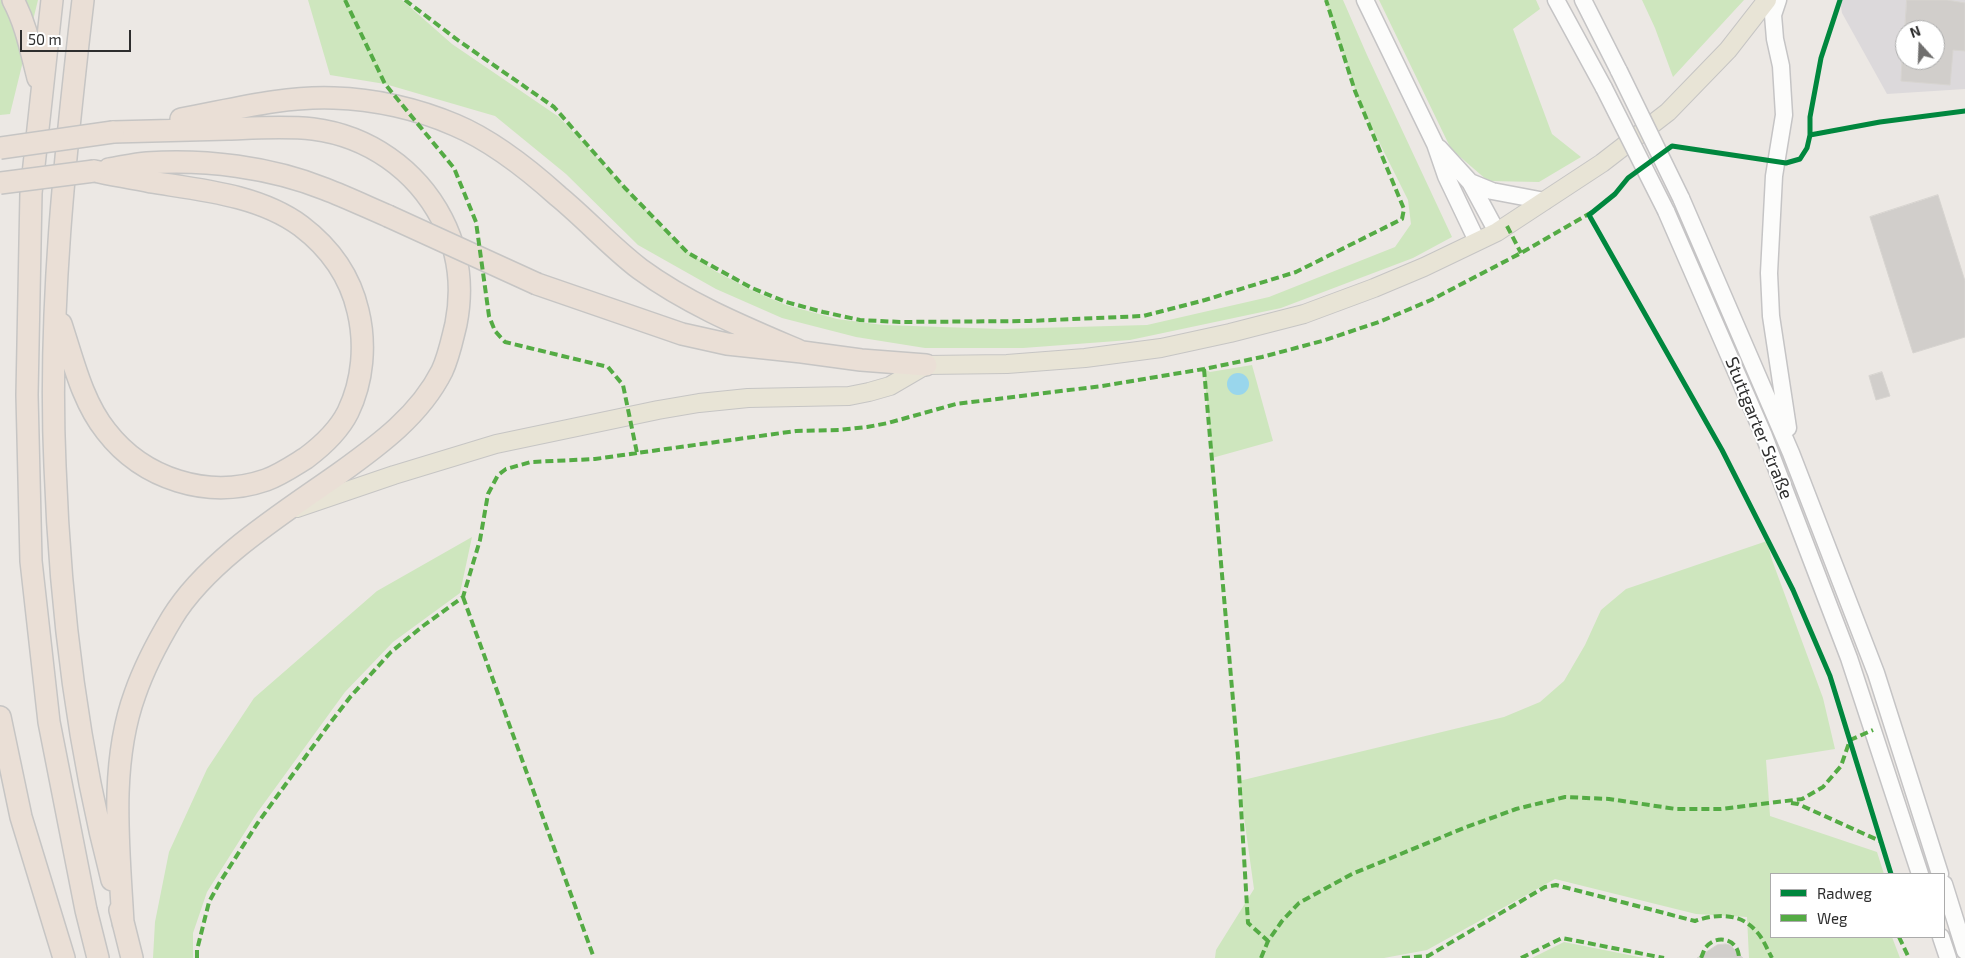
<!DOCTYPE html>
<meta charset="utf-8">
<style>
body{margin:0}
#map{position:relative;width:1965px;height:958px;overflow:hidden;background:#ece8e4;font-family:"Exo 2",sans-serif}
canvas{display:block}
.legend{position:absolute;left:1770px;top:873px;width:175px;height:65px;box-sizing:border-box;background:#fff;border:1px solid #ababab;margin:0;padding:6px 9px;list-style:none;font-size:15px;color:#2e2e2e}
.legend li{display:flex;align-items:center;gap:10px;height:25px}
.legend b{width:25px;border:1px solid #ababab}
.north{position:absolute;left:1895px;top:20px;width:50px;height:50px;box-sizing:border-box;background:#fff;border:1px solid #ababab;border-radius:50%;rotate:340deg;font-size:14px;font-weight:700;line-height:20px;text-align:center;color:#2e2e2e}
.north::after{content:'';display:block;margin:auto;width:18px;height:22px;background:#706f6e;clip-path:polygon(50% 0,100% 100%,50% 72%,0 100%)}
.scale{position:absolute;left:20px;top:30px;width:111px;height:22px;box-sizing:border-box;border:2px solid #2e2e2e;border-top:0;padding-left:6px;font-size:15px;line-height:18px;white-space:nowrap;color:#2e2e2e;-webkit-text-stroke:4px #fff;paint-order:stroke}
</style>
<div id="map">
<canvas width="1965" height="958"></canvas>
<ul class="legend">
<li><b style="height:6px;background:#00873e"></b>Radweg</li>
<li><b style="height:6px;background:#54ab44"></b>Weg</li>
</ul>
<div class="north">N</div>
<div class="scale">50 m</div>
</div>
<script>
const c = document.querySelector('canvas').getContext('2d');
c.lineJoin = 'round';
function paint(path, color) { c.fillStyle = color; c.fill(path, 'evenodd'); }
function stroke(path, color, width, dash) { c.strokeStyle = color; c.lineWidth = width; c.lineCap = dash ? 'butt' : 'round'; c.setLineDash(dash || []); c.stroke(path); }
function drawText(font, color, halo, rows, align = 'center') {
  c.font = font + ' "Exo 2",sans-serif'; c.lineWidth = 4; c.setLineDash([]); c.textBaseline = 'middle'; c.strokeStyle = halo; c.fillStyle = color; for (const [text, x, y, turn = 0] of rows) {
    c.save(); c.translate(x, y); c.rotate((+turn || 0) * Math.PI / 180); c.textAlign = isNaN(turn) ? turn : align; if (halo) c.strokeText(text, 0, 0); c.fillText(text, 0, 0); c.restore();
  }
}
const industrial = new Path2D(`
 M1840,0H1965V89L1887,94L1842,13ZM1905,30H1935V60H1905Z`);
const green = new Path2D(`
 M0,0H38L10,114L0,115Z
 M308,0H402L452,44L559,117L660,225L686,250L715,271L753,291L786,305L837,319L883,325L1001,329L1147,325L1269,297L1395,247L1411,224L1408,200L1360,104L1325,0H1343L1367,55L1452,237L1413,258L1281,308L1130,340L1023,348H925L856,337L782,318L716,289L638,245L566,174L495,116L385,84L330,75Z
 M1379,0H1536L1540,9L1513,29L1552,134L1581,157L1539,182L1488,181L1451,149Z
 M1642,0H1744L1673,77L1655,28Z
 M1252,365L1273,441L1212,458L1204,369L1210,372Z
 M472,537L460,593L393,642L345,692L257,813L207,892L193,933V958H153L155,922L169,852L207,769L254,698L377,591Z
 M1767,541L1772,560L1823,698L1835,749L1766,760L1770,816L1877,852L1884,874H1771V937H1892L1900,958H1749L1747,917L1696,914L1555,879L1427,950L1384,958H1215L1216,950L1254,889L1239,781L1504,717L1540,702L1564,681L1585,645L1601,610L1626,589Z
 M1564,942L1644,958H1532Z`);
const water = new Path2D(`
 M1227 384a11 11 0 1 1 22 0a11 11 0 1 1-22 0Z`);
const building = new Path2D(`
 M1907,0H1947L1965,3V51L1953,50L1950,85L1901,81L1902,60H1935V30H1905Z
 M1938,195L1965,281V337L1913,353L1870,217Z
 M1882,372L1890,396L1876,400L1869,376Z
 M1726,944L1730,945L1743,958H1697L1717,945Z`);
const secondary = new Path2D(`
 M1365,0L1435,144L1446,176L1477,241
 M1556,0L1604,88
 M1583,0L1619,71
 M1778,0L1773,15L1775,39L1781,66L1784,115L1774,176L1769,273L1771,316L1788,428
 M1439,148L1470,182L1497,232
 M1470,182L1492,191L1545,201
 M1681,198L1791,453L1876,673L1940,874
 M1666,211L1764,436L1849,658L1920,874
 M1944,884L1965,951
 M1941,937L1948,958`);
const primary = new Path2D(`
 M297,508L394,475L496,444L658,410L699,403L748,398L849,396L869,392L890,386L926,365L1007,364L1085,358L1161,348L1230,333L1304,314L1374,288L1424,267L1497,232L1602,163L1668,112L1728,50L1767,0`);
const highway = new Path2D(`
 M13,0C26,24 31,51 38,78
 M52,0L31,193L27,395L31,561L49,722L86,910L98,958
 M83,0C65,154 48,311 55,466C60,605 77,746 112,880
 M181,119C231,110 282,96 334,98C374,99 418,109 455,125C493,141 528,169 558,196C586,219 611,247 640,269C689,305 746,328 802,352
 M113,132C152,131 190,130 228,129C256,128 285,126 313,129C368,136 416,169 442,219C459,252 463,288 456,324C452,340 449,356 442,371C420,415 379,445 340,473C285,512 207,560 172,618C157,643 144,668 135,694C109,765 119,849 123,923
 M109,169C122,167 134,164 147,163C205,159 270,167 325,189C346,197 367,207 388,216
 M537,284L682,334L727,344L802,352L861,360L926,365
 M61,324C73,360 82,401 106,431C143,479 208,500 266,480C280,475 293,466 306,458C322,446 339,430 348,412C363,381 366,344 358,311C350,276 330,248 301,226C259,195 201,190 151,182C132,178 113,175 94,171
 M0,717L21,817L64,958
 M120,910L132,958`);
const secondaryBridge = new Path2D(`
 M1619,71L1681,198
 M1604,88L1666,211`);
const highwayBridge = new Path2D(`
 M0,148L113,132
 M0,183L94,171
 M388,216L537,284`);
const quiet = new Path2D(`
 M345,0L385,84L454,168L476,222L489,316L495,331L505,342L608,367L623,385L637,453L796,431L839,430L867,427L888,423L956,404L1102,386L1204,369L1262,357L1322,341L1379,322L1431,300L1521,253L1592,212
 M405,0L459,41L554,107L625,188L688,253L752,288L786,302L823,312L860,320L900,322L1029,321L1143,316L1205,300L1296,272L1402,219L1404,209L1355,91L1326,0
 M1507,226L1521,253
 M1204,369L1238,757L1248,923L1268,941
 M463,597L594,958
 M1791,803L1798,804L1880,841
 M1899,937L1909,958
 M197,958V950L209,902L220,882L257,824L327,727L351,696L391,652L423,626L463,597L480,540L488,494L498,475L506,469L531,462L595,459L637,453
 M1261,958L1268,941L1282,921L1299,903L1352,874L1464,828L1516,809L1565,797L1609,799L1676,809H1721L1802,799L1823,787L1841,766L1850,740L1873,730
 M1402,958L1428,956L1545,887L1556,885L1695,921C1715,914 1740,912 1756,931C1763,938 1767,949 1772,958
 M1521,958L1562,938L1664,958
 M1701,958C1703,954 1704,949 1706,947C1718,933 1739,940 1739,958`);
const cycleway = new Path2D(`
 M1840,0L1821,58L1810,117V135L1807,148L1800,159L1786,163L1672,146L1628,178L1615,194L1589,215L1722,450L1793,590L1830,676L1891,874
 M1810,135L1880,122L1965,111`);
const streetNames = [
 ["Stuttgarter Straße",1759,428,68]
];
paint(industrial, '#dcd9db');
paint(green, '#cee6be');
paint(water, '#99d6ec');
paint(building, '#d1cecb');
stroke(building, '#d7d4d0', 1);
stroke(secondary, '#c5c4c5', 19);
stroke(primary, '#c6c5c4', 20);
stroke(highway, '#c6c5c4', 24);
stroke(secondary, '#fcfcfb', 16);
stroke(primary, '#e8e4d6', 18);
stroke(highway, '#eadfd6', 21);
stroke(secondaryBridge, '#c5c4c5', 19, []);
stroke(highwayBridge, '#c6c5c4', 24, []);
stroke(secondaryBridge, '#fcfcfb', 16);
stroke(highwayBridge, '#eadfd6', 21);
stroke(quiet, '#54ab44', 4, [8, 4]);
stroke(cycleway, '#00873e', 5);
drawText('18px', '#2e2e2e', '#fff', streetNames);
</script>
